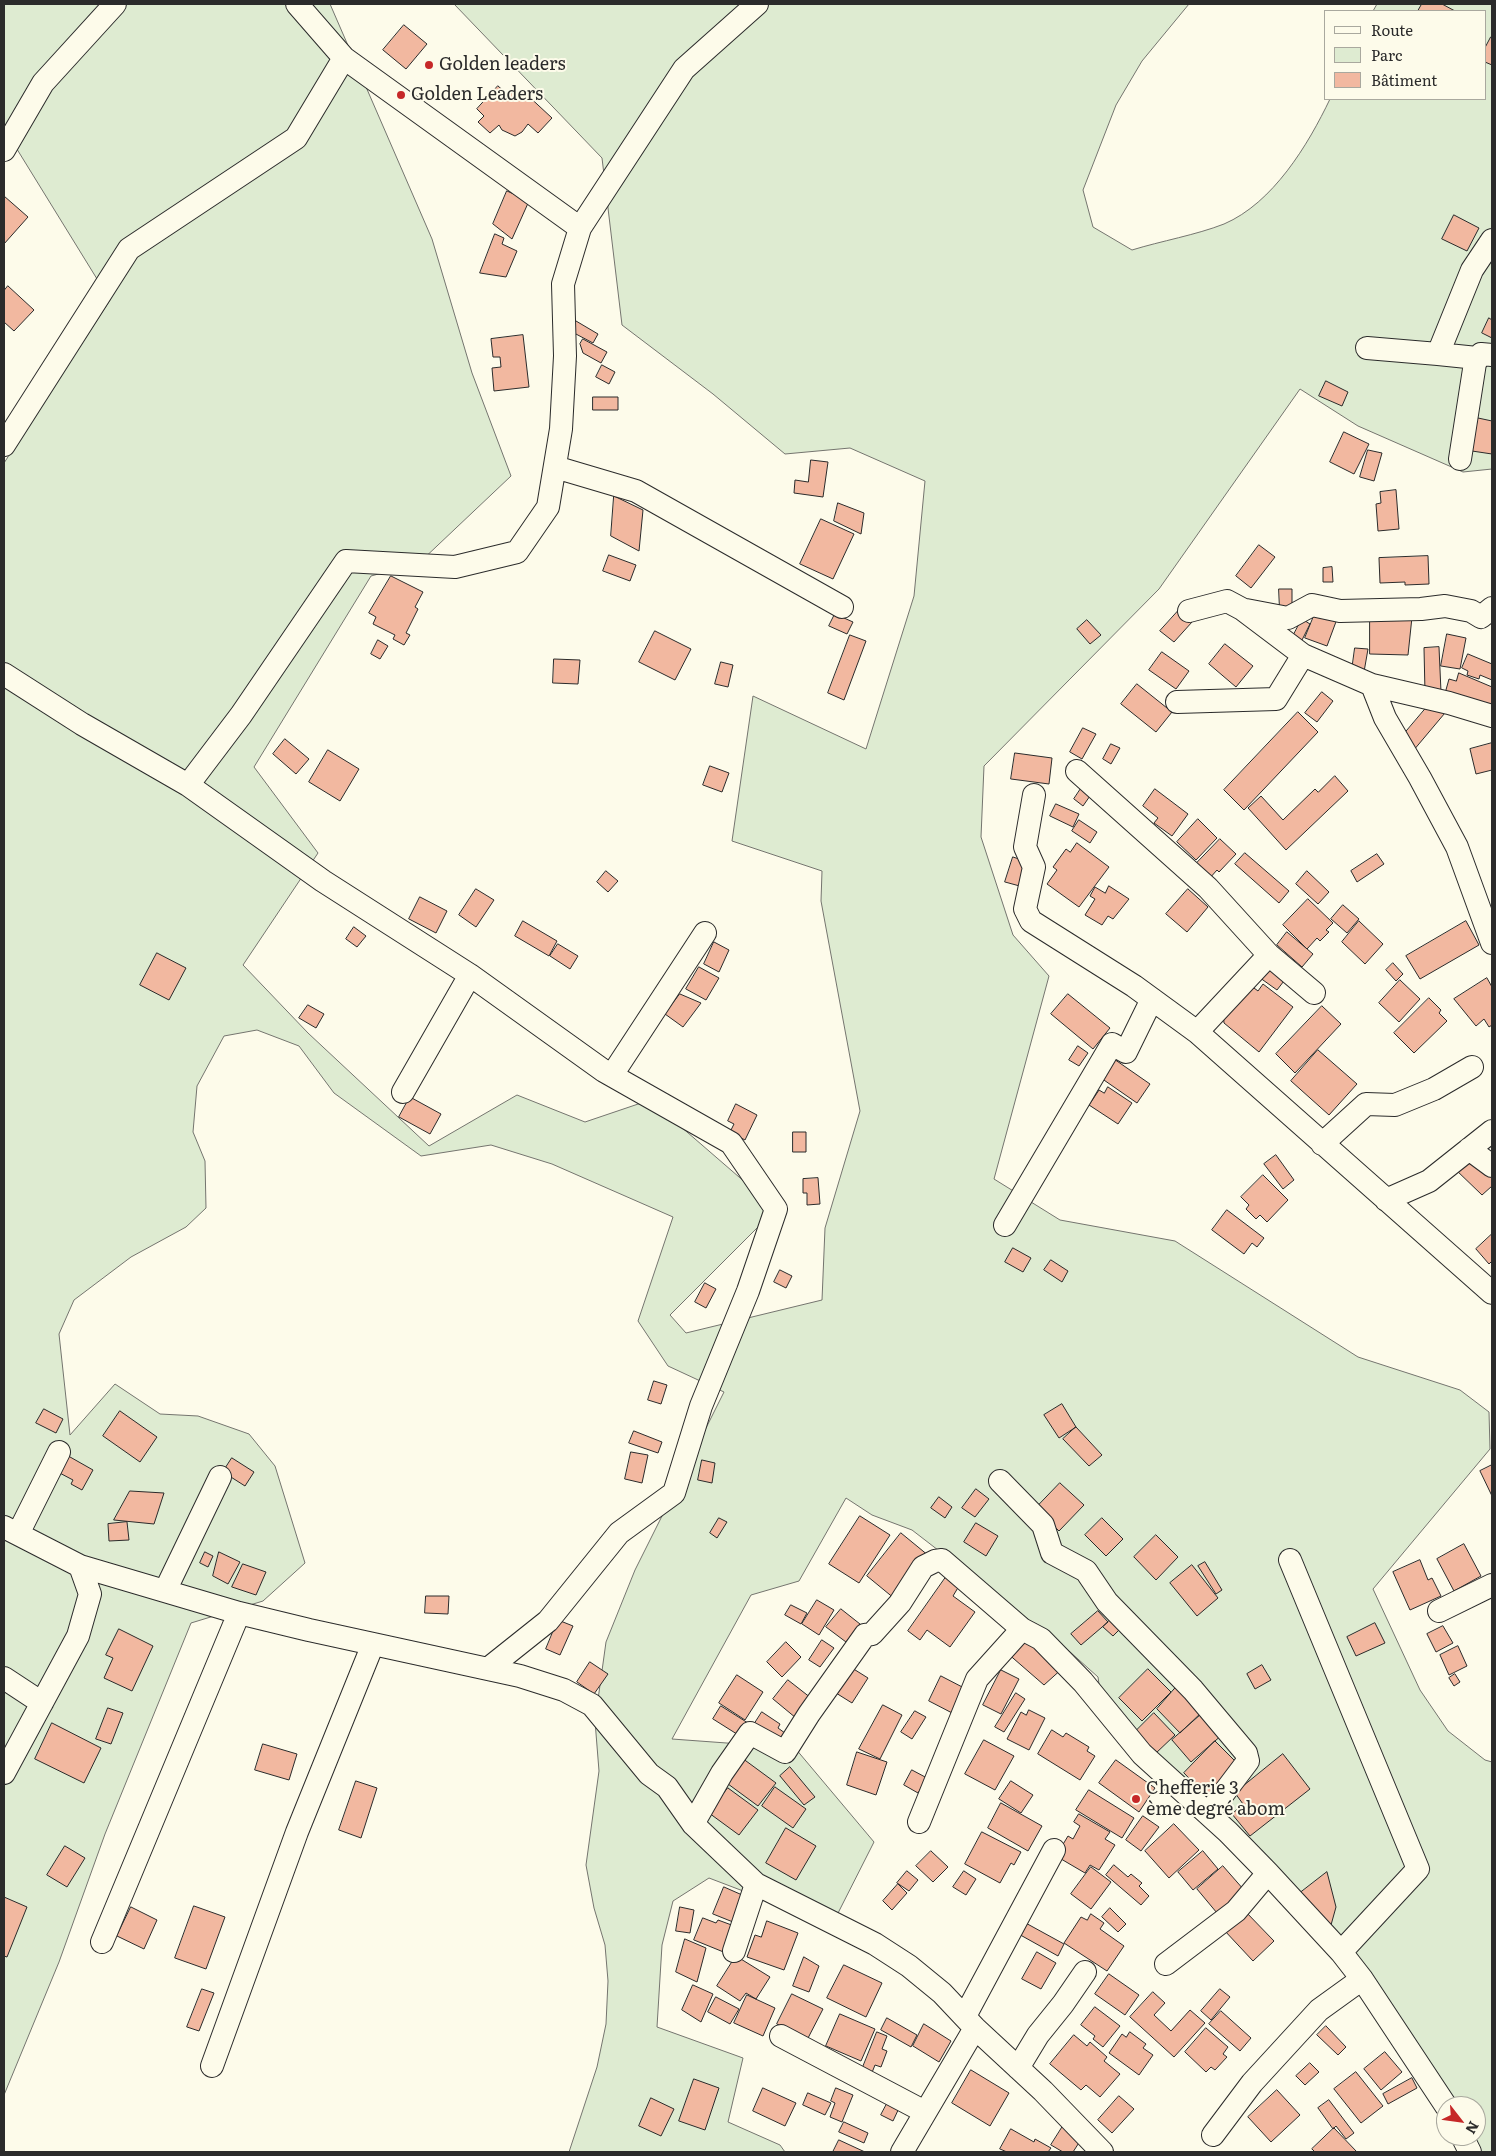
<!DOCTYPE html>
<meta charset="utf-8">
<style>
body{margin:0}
#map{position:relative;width:1496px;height:2156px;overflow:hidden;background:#fdfbea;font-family:Literata,serif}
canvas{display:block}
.frame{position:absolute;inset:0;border:5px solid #2b2b2b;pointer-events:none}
.legend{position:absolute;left:1324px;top:10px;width:162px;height:90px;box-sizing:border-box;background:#fdfbea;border:1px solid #a9a89e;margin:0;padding:6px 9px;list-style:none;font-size:15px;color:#2b2b2b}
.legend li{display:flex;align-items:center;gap:10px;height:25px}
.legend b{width:25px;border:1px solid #a9a89e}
.north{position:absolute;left:1436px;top:2096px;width:50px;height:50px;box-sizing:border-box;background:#fdfbea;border:1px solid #a9a89e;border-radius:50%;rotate:120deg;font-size:14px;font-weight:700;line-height:20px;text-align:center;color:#2b2b2b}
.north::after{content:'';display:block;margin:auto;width:18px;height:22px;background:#c62828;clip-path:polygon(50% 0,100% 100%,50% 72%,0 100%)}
</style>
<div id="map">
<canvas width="1496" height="2156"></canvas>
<div class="frame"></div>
<ul class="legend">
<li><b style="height:6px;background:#fdfbea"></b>Route</li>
<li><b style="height:14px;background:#deebd1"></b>Parc</li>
<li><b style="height:14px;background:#f2b8a0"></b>Bâtiment</li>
</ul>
<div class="north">N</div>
</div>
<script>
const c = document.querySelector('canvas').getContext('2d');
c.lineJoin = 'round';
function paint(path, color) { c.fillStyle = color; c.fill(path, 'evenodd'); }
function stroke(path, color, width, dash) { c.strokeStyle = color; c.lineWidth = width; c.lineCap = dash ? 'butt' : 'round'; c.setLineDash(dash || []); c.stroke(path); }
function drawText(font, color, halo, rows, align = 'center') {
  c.font = font + ' Literata,serif'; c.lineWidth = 4; c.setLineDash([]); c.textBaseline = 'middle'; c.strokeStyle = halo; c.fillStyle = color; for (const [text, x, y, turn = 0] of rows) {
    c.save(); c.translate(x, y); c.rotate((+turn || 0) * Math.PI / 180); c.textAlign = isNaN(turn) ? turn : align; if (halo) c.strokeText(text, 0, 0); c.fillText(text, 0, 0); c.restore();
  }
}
const green = new Path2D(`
 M4,4H330L432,239L472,373L511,476L419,563L371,576L254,767L318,853L243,965L308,1033L429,1146L517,1095L585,1122L650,1100L776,1209L670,1315L686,1333L822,1300L825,1228L860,1111L821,901L822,871L732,841L753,696L866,749L914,596L925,481L850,448L785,454L713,394L622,325L602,158L454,4H1189L1142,61L1116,105L1083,190L1093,227L1132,250C1161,241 1196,235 1224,224C1273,203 1308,145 1330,99H1485V11H1373L1377,4H1492V469L1463,472L1358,426L1300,389L1159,589L984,766L981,837L1013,935L1049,976L994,1179L1060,1220L1175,1241L1358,1357L1460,1390L1489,1412L1490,1449L1373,1589L1420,1690L1448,1731L1485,1760L1492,1762V2152H1478L1470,2136H1476V2106H1455L1364,1973L1103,1712L1098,1677L1069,1651L912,1530L872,1515L846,1498L799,1581L751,1595L672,1739L795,1748L874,1842L834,1921L772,1902L709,1878L673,1901L662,1945L657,2027L743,2058L728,2122L780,2145L785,2152H569L597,2067L606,2024L608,1981L605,1945L594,1908L586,1865L599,1771L595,1721L606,1642L635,1570L724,1392L668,1366L638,1321L673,1217L552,1164L491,1145L421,1156L334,1093L299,1046L257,1030L224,1036L197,1086L193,1132L205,1161L206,1208L186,1227L131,1257L74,1300L59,1334L70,1435L115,1384L160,1414L198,1416L249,1434L275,1466L305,1563L263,1601L191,1623L105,1834L59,1962L4,2095V463L110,300L7,133L4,134Z`);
const building = new Path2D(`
 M1422,4H1442L1455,11H1418Z
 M404,25L427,44L406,69L383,50Z
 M1491,37H1492V65L1485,62V48Z
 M498,86L506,93L524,92L552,118L538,133L528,124L522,132L515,136L502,130L499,125L490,133L478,122L484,116L477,109Z
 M507,191L529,201L512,239L493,224Z
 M4,196L28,217L4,244Z
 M1454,215L1479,228L1467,251L1442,239Z
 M495,234L504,238L502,244L517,251L506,277L480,273Z
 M8,286L34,310L14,331L4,322V291Z
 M1489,318L1492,320V338L1482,333Z
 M576,321L598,334L593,343L574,333Z
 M523,335L529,387L494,391L492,368L501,367L500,357H493L491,339Z
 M583,339L607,352L601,363L583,353L580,344Z
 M602,365L615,372L609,384L596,377Z
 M1326,381L1348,392L1342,406L1319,396Z
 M593,397H618V410H593Z
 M1478,418L1492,421V454L1472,451Z
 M1344,432L1369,444L1354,474L1330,462Z
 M1368,450L1382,453L1374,481L1360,477Z
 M811,460L828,462L823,497L794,493L795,480L808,482Z
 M1396,490L1399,529L1378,531L1376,504L1381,503L1380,492Z
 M614,496L643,510L639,551L611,536Z
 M838,503L864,513L861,534L834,521Z
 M821,519L854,534L833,579L800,564Z
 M1259,545L1275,557L1251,588L1236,576Z
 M609,555L636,565L630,581L603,571Z
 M1428,556L1429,584L1405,585V582L1380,583L1379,558Z
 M1332,567L1333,582H1323V568Z
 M391,576L423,592L415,607L418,609L406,633L410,635L404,645L393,639L395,635L373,624L376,617L369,613Z
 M1279,589H1292V611H1280Z
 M1179,610L1192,622L1174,642L1160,631Z
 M1316,611L1337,619L1327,646L1305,638Z
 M835,614L853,622L847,634L829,626Z
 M1370,617H1412L1408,655L1370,654Z
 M1302,619L1310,624L1301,642L1292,638Z
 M1087,620L1101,635L1090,644L1077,629Z
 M655,631L691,649L675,680L639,662Z
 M1447,634L1466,638L1460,669L1441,666Z
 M850,635L866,641L844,700L828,693Z
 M378,640L388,646L380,659L371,654Z
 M1225,644L1253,666L1236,687L1209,664Z
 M1439,647L1441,692L1425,693L1424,648Z
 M1355,648L1368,649L1364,672L1352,670Z
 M1162,652L1189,671L1176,689L1149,670Z
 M1468,654L1492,664V680L1480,675L1479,679L1467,675L1468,671L1462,668Z
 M554,659L580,660L578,684L553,683Z
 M721,662L733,665L728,687L715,684Z
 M1459,673L1492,687V707L1444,697L1449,679L1456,681Z
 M1137,684L1172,712L1156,732L1121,704Z
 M1322,692L1333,701L1317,722L1305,713Z
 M1432,701L1450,707L1413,751L1399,740Z
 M1298,712L1318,732L1244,810L1224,790Z
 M1083,728L1096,734L1082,759L1070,752Z
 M285,739L309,759L296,774L273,754Z
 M1492,743V770L1476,774L1470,749Z
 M1111,744L1120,748L1111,764L1103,759Z
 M328,750L359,769L340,801L309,782Z
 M1015,753L1052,758L1049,784L1011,779Z
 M710,766L729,773L722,792L703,785Z
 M1335,776L1348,791L1286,850L1248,808L1261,796L1283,820L1315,789L1318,792Z
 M1082,787L1092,793L1083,806L1074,799Z
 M1155,789L1188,814L1172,836L1154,823L1158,818L1143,806Z
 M1056,804L1079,814L1073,827L1050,816Z
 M1198,819L1217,838L1196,860L1177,842Z
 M1079,820L1097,832L1090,843L1072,831Z
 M1220,839L1236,854L1219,872L1217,870L1209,879L1194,866Z
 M1077,843L1109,867L1079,907L1047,884L1057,870L1053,867L1066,849L1070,852Z
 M1245,853L1289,891L1279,903L1235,864Z
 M1377,854L1384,864L1357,882L1351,871Z
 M1013,857L1034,864L1027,888L1005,882Z
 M606,871L618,881L608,892L597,882Z
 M1307,871L1329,892L1318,904L1296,884Z
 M1109,886L1129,899L1113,919L1108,916L1102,925L1085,915L1095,899L1090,896L1095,887L1105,893Z
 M476,889L494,900L476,927L459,915Z
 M1188,889L1208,907L1187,932L1166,914Z
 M420,897L447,911L436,933L409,919Z
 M1308,899L1333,923L1326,930L1329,932L1320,941L1317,938L1307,949L1283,925Z
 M1343,905L1359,919L1347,933L1331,919Z
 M523,921L557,941L549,956L515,936Z
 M1359,921L1383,944L1365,964L1342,942Z
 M1466,921L1479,945L1420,979L1406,956Z
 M354,927L366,936L357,947L346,939Z
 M1287,932L1313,954L1302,967L1277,945Z
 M714,942L729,950L719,972L704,964Z
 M558,944L578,956L570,969L550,956Z
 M157,953L186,968L169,1000L140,985Z
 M1267,962L1287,977L1277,990L1256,975Z
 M1393,963L1403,974L1396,981L1386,970Z
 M699,967L719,978L706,1000L686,989Z
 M1487,978L1492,987V1025L1489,1027L1484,1019L1476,1026L1454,999Z
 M1400,980L1420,999L1399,1022L1379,1003Z
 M1246,982L1258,991L1263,984L1293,1007L1259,1052L1224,1023L1223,1012Z
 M680,994L701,1003L683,1027L665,1014Z
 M1068,994L1110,1028L1093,1049L1051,1014Z
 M1429,998L1441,1010L1439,1013L1447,1021L1414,1053L1394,1033Z
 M308,1005L324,1014L316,1028L299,1018Z
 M1322,1006L1341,1024L1295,1073L1276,1054Z
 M1078,1046L1088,1053L1079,1066L1069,1060Z
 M1318,1050L1357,1084L1329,1115L1291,1081Z
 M1114,1059L1150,1084L1137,1103L1101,1078Z
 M1108,1087L1132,1103L1118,1124L1089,1105L1099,1090L1104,1093Z
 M410,1097L441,1114L430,1134L399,1117Z
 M736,1104L757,1115L745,1140L730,1132L734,1124L728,1121Z
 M793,1132H806V1152H793Z
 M1469,1153L1492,1176V1186L1482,1195L1454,1168Z
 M1276,1155L1294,1180L1283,1189L1264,1164Z
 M1263,1175L1288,1200L1267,1222L1260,1215L1256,1219L1246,1209L1249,1205L1241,1197Z
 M818,1178L820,1204L807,1205V1193H803V1179Z
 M1227,1210L1264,1238L1257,1247L1252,1243L1244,1254L1212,1230Z
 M1492,1234V1261L1489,1264L1476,1249Z
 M1013,1248L1031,1258L1023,1272L1005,1262Z
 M1051,1260L1068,1271L1062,1282L1044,1270Z
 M780,1270L792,1276L786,1288L774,1282Z
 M705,1283L716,1289L706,1308L695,1302Z
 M654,1381L667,1385L661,1404L648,1400Z
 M1062,1404L1076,1427L1059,1438L1044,1415Z
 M44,1409L63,1419L56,1433L36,1423Z
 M120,1411L157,1437L140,1462L103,1436Z
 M1076,1427L1102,1455L1089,1466L1063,1439Z
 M634,1431L662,1442L658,1453L629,1443Z
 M631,1452L648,1455L642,1483L625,1479Z
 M63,1453L93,1470L82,1490L71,1484L73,1480L54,1470Z
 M232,1458L254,1472L245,1486L223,1472Z
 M702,1460L715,1463L712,1483L698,1480Z
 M1492,1465V1496L1480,1471Z
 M1060,1483L1084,1505L1059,1531L1036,1508Z
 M976,1489L989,1499L975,1517L962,1508Z
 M130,1491L164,1493L154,1524L114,1520Z
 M939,1497L952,1507L945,1518L931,1508Z
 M860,1516L890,1535L859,1583L829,1564Z
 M719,1518L727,1522L717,1538L710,1533Z
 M1102,1518L1123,1539L1106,1556L1085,1535Z
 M127,1522L129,1540L109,1541L108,1524Z
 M976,1523L998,1536L986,1556L964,1542Z
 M901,1533L929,1556L895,1599L867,1576Z
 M1156,1535L1178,1557L1156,1580L1134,1557Z
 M1464,1544L1481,1576L1454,1591L1437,1559Z
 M205,1552L213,1556L208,1567L200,1563Z
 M219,1552L240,1562L228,1584L213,1576Z
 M1420,1560L1428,1580L1432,1578L1441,1596L1410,1610L1393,1572Z
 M1205,1562L1222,1590L1216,1594L1198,1566Z
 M243,1564L266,1572L256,1595L232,1587Z
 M1192,1565L1218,1598L1197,1616L1170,1583Z
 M946,1577L959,1586L953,1596L975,1612L950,1647L927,1630L920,1640L908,1631Z
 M426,1596H449L448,1614L425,1613Z
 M817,1600L834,1610L819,1635L802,1624Z
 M791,1605L807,1613L801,1624L785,1615Z
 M841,1609L860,1624L846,1642L826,1627Z
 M1098,1611L1108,1622L1081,1645L1071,1634Z
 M1112,1618L1122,1627L1113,1636L1103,1627Z
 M558,1620L573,1626L560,1655L546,1649Z
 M1375,1623L1385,1643L1356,1656L1347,1637Z
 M1443,1626L1453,1643L1436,1652L1427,1634Z
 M119,1629L153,1646L132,1691L104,1678L113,1658L106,1655Z
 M1022,1635L1064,1667L1044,1685L1006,1652Z
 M822,1640L834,1648L820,1667L809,1660Z
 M786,1642L801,1657L782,1677L767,1662Z
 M1458,1646L1467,1666L1449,1675L1440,1655Z
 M590,1662L608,1674L594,1694L577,1682Z
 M1262,1665L1271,1680L1255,1689L1247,1674Z
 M852,1668L868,1678L852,1703L836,1693Z
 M1148,1669L1171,1692L1142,1721L1119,1698Z
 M1001,1670L1019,1679L1001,1714L983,1705Z
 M1455,1674L1460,1682L1454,1686L1449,1678Z
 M737,1675L763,1692L745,1720L719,1703Z
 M941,1676L968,1690L956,1715L929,1701Z
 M788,1680L811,1698L796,1718L773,1699Z
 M1178,1685L1203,1711L1180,1733L1157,1709Z
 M1016,1693L1025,1699L1004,1732L995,1727Z
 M883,1705L902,1715L880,1759L859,1749Z
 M721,1706L748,1723L740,1736L713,1719Z
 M108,1708L123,1713L111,1744L96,1739Z
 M1029,1710L1045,1718L1029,1750L1007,1739L1021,1712L1026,1715Z
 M915,1711L926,1717L912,1739L901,1732Z
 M762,1712L780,1724L778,1728L789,1736L784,1743L755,1723Z
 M1204,1712L1223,1734L1191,1762L1172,1740Z
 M1154,1713L1175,1735L1155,1754L1135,1732Z
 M52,1723L101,1748L84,1783L35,1759Z
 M1052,1730L1063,1737L1066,1733L1089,1747L1087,1751L1095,1756L1080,1780L1038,1754Z
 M984,1740L1014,1756L995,1790L965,1774Z
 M1215,1741L1239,1765L1207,1797L1184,1773Z
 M263,1744L297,1754L289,1780L255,1770Z
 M857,1752L887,1762L876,1795L847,1785Z
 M1283,1754L1310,1789L1250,1836L1232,1814L1243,1804L1235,1793Z
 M742,1758L776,1783L758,1806L724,1781Z
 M1116,1760L1155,1788L1139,1812L1099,1783Z
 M790,1767L815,1797L804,1805L780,1776Z
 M912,1770L927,1778L918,1793L904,1785Z
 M356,1781L377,1788L361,1838L339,1830Z
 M1011,1781L1033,1795L1021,1813L999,1799Z
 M775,1787L806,1809L793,1828L762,1806Z
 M728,1788L758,1810L739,1835L709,1813Z
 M1089,1790L1134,1818L1122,1838L1076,1810Z
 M1001,1803L1042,1826L1028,1851L988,1828Z
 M1079,1814L1110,1832L1105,1839L1115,1845L1099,1870L1090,1865L1085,1873L1056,1856L1068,1836L1073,1839L1080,1826L1074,1822Z
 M1143,1816L1159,1827L1141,1851L1126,1840Z
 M1174,1824L1199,1850L1169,1878L1145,1851Z
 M786,1828L816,1846L796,1880L766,1863Z
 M982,1832L1021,1852L1014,1865L1011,1863L1000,1883L965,1864Z
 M65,1846L85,1858L67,1887L47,1875Z
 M931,1851L948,1867L933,1882L916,1866Z
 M1203,1851L1218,1869L1193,1890L1178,1872Z
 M1114,1865L1128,1877L1131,1874L1142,1883L1139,1886L1149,1896L1141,1905L1106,1875Z
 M1223,1866L1244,1890L1217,1913L1197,1889Z
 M1091,1867L1111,1882L1091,1909L1071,1894Z
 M907,1871L918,1880L909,1891L897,1883Z
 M964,1871L976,1879L966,1895L953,1887Z
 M1327,1872L1336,1907L1331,1925L1300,1893Z
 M898,1884L907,1893L892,1910L883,1901Z
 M724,1887L749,1898L738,1924L713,1914Z
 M4,1897L27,1907L7,1957L4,1956Z
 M194,1906L225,1917L206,1969L175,1958Z
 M131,1907L157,1920L144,1949L117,1936Z
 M680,1907L694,1910L690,1933L676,1931Z
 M1110,1908L1126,1924L1118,1932L1102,1917Z
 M1244,1910L1274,1941L1253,1961L1224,1930Z
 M1091,1914L1104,1923L1100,1929L1124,1946L1107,1971L1064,1943L1081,1917L1087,1920Z
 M703,1918L716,1923L718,1920L737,1927L726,1953L694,1940Z
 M767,1921L798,1933L784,1970L747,1957L755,1935L761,1937Z
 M1022,1921L1064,1944L1058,1956L1015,1932Z
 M685,1939L706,1948L697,1982L676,1972Z
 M1037,1952L1056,1963L1041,1989L1022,1979Z
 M736,1956L770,1977L756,1999L746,1993L740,2001L717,1986Z
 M804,1957L819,1966L809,1992L793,1986Z
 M844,1965L882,1983L866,2017L827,1998Z
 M1109,1974L1139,1995L1125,2015L1095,1994Z
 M693,1985L713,1994L701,2022L682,2010Z
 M202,1989L214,1993L199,2031L187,2027Z
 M1220,1989L1230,1997L1211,2020L1201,2011Z
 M1153,1992L1165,2003L1154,2015L1171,2031L1190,2010L1205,2023L1174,2057L1130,2017Z
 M792,1994L823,2009L807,2040L777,2024Z
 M747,1995L775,2008L763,2036L734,2023Z
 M716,1997L739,2009L730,2024L708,2012Z
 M1095,2007L1120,2026L1103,2047L1093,2039L1095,2036L1081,2025Z
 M1221,2011L1251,2038L1240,2051L1209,2024Z
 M840,2014L875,2029L861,2061L826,2046Z
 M887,2018L917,2035L911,2047L881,2030Z
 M924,2024L951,2041L939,2062L913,2046Z
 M1326,2026L1346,2047L1338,2055L1317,2035Z
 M1206,2028L1228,2047L1223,2054L1227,2057L1215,2070L1211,2067L1206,2072L1185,2052Z
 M877,2032L887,2036L882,2049L887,2051L881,2067L875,2065L871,2075L861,2072Z
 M1130,2032L1146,2044L1143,2048L1153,2055L1139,2075L1109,2053L1122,2034L1126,2037Z
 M1074,2035L1087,2046L1090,2042L1107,2057L1104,2061L1120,2074L1100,2097L1086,2085L1081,2090L1050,2064Z
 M1385,2052L1402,2072L1381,2090L1364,2069Z
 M1310,2063L1319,2072L1305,2085L1296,2076Z
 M971,2070L1009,2093L990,2126L952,2103Z
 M1356,2072L1383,2106L1361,2123L1334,2089Z
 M1412,2078L1417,2088L1388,2104L1383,2094Z
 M694,2079L719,2088L705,2130L679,2121Z
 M763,2088L796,2103L785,2126L753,2111Z
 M836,2088L853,2095L842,2122L830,2117L835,2103L831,2101Z
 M1277,2090L1300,2115L1271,2142L1248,2117Z
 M808,2093L831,2103L825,2115L803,2105Z
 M1119,2096L1134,2109L1112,2133L1098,2120Z
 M651,2098L674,2109L661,2136L639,2126Z
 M889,2100L900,2106L893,2121L881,2115Z
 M1329,2100L1354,2133L1346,2139L1336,2126L1333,2129L1318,2108Z
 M844,2122L868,2133L864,2143L839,2132Z
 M1063,2126L1082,2138L1073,2152H1063L1051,2145Z
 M1334,2128L1357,2152H1315L1312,2149Z
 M1011,2129L1034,2142L1035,2139L1051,2148L1048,2152H1007L1000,2149Z
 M839,2140L865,2152H833Z`);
const minor = new Path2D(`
 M297,4L344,58L580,228
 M4,150L43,83L115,4
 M1367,348L1438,354L1472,270L1492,240
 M1438,354L1477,358
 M4,445L129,249L296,138L344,58
 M1460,459L1475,363L1481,354L1492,355
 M555,467L636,491L842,607
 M1246,610L1288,618L1312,605L1340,611L1421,609L1445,606L1471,611L1481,617L1492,608
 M1189,611L1227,601L1242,609L1303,655L1372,685L1449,703L1492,716
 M4,674L82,724L188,785L241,715L346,561L455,567L517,552L548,507L561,429L565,356L563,284L580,228L684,69L757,4
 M1372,685L1385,718L1420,778L1457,847L1492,943
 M1177,702L1276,699L1303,655
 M1077,771L1208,888L1269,955L1314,993
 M188,785L323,881L470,975L604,1071L731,1143L776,1209L748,1291L701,1406L674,1493L619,1533L548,1621L489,1668
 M1034,795L1025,847L1034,867L1025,909L1031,921L1134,986L1197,1032L1492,1293
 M1197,1032L1269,955
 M612,1075L705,933
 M403,1092L470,975
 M1322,1144L1366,1104L1395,1105L1434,1089L1472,1067
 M1469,1149L1492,1166
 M1386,1200L1429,1181L1492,1131
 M1005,1225L1112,1044L1126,1052L1152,999
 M1000,1481L1043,1525L1052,1553L1086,1571L1107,1602L1193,1690L1246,1753L1248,1761L1208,1814
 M4,1527L80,1566L239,1613L309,1630L520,1676L564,1690L592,1705L649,1774L667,1787L693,1824L756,1884L875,1944L909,1966L942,1993L975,2028L1043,2091L1102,2152
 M18,1534L59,1452
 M1290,1560L1418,1869L1341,1952
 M165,1591L220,1477
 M1439,1611L1492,1585
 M4,1678L42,1703
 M4,1773L78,1636L90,1594L80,1566
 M919,1822L977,1679L1022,1629
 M693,1824L722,1773L750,1733L785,1752L809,1714L865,1635L872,1634L900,1603L923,1567L935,1561L942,1560L1022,1629L1041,1639L1083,1682L1142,1754L1228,1832L1268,1873L1341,1952L1362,1979L1446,2106
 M102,1942L239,1613
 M734,1951L756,1884
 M1166,1964L1236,1911L1268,1873
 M965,2016L1054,1850
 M781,2036L925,2112
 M212,2066L297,1832L373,1644
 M1018,2068L1038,2035L1063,2004L1085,1972
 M1213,2135L1252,2083L1319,2010L1362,1979
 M1462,2136L1470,2152
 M902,2152L975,2028`);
const markers = [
 [429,65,5,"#c62828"],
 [401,95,5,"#c62828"],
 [1136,1799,5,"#c62828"]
];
const poiNames = [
 ["Golden leaders",439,65],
 ["Golden Leaders",411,95],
 ["Chefferie 3",1146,1789],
 ["ème degré abom",1146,1810]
];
paint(green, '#deebd1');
stroke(green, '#74746e', 1);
paint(building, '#f2b8a0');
stroke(building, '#2b2b2b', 1);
stroke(minor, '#2b2b2b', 24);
stroke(minor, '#fdfbea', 22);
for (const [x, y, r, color] of markers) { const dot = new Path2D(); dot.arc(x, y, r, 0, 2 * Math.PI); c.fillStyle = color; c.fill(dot); stroke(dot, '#fdfbea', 2); }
drawText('18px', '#2b2b2b', '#fdfbea', poiNames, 'left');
</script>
